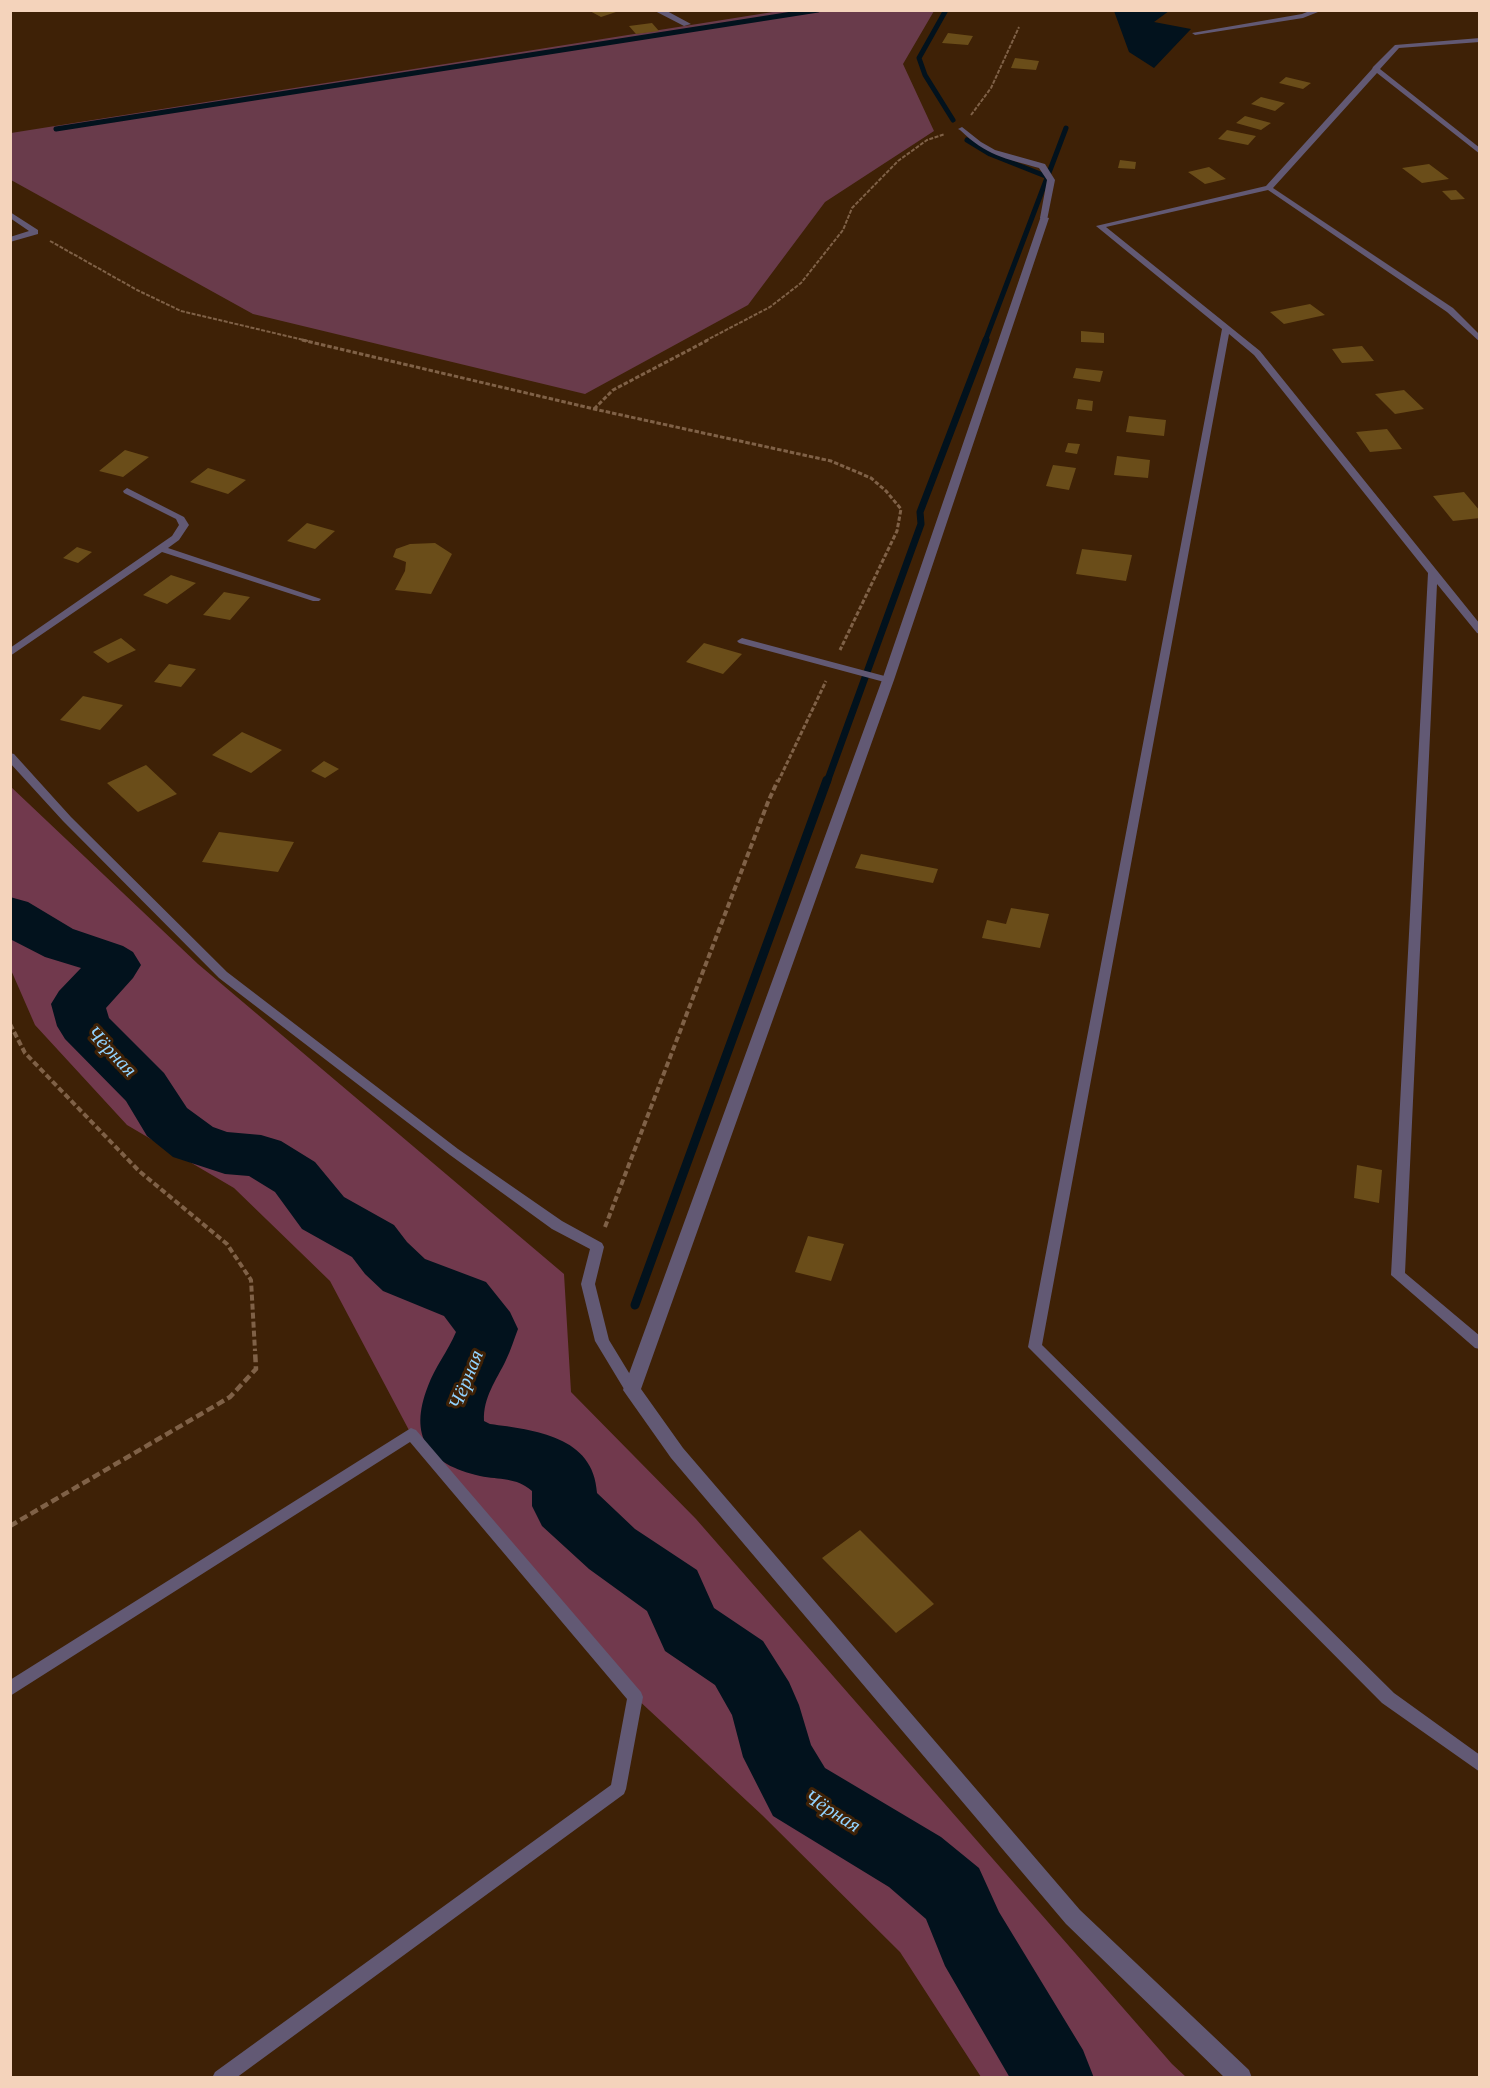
<!DOCTYPE html>
<meta charset="utf-8">
<style>
body{margin:0}
#map{position:relative;width:1490px;height:2088px;overflow:hidden;background:#3e2106;font-family:"Times New Roman",serif}
canvas{display:block}
.frame{position:absolute;inset:0;border:12px solid #f4d3bb;pointer-events:none}
</style>
<div id="map">
<canvas width="1490" height="2088"></canvas>
<div class="frame"></div>
</div>
<script>
const c = document.querySelector('canvas').getContext('2d');
c.lineJoin = 'round';
function paint(path, color) { c.fillStyle = color; c.fill(path, 'evenodd'); }
function stroke(path, color, width, dash) { c.strokeStyle = color; c.lineWidth = width; c.lineCap = dash ? 'butt' : 'round'; c.setLineDash(dash || []); c.stroke(path); }
function drawText(font, color, halo, rows, align = 'center') {
  c.font = font + ' "Times New Roman",serif'; c.lineWidth = 6; c.setLineDash([]); c.textBaseline = 'middle'; c.strokeStyle = halo; c.fillStyle = color; for (const [text, x, y, turn = 0] of rows) {
    c.save(); c.translate(x, y); c.rotate((+turn || 0) * Math.PI / 180); c.textAlign = isNaN(turn) ? turn : align; if (halo) c.strokeText(text, 0, 0); c.fillText(text, 0, 0); c.restore();
  }
}
const green = new Path2D(`
 M779,11H934L903,64L934,131L825,202L748,305L585,394L253,314L11,180V133Z`);
const forest = new Path2D(`
 M10,786L198,964L564,1274L571,1392L696,1519L1172,2064L1186,2077H981L900,1952L762,1815L635,1697L411,1434L330,1281L234,1188L127,1125L35,1025L11,970Z`);
const water = new Path2D(`
 M1114,11H1169L1154,22L1191,29L1154,68L1129,52Z`);
const streamFar2 = new Path2D(`
 M946,10L919,58L925,75L953,120
 M56,129L818,10
 M967,140L990,154L1048,177
 M985,341L1066,128`);
const streamFar1 = new Path2D(`
 M827,782L921,524L920,512L986,340`);
const stream = new Path2D(`
 M635,1305L827,780`);
const river = new Path2D(`
 M10,897L28,902L73,929L123,946L133,952L141,965L133,978L106,1008L109,1018L164,1073L187,1108L213,1127L227,1132L261,1135L281,1141L315,1162L344,1197L394,1225L407,1242L425,1259L486,1282L510,1312L518,1329C514,1339 511,1350 506,1360C496,1381 483,1397 484,1421L490,1424C534,1430 594,1436 597,1493L635,1529L697,1570L714,1608L763,1641L789,1682L799,1705L811,1745L825,1768L941,1837L979,1868L999,1912L1083,2050L1094,2078H1010L945,1966L926,1919L889,1887L773,1816L743,1757L732,1715L715,1685L665,1651L647,1611L589,1569L542,1526L532,1506V1491C516,1477 500,1480 480,1476C428,1464 408,1437 428,1386C435,1367 448,1351 456,1332L444,1316L383,1291L365,1274L352,1257L302,1229L275,1192L249,1176L225,1174L173,1157L147,1136L126,1101L65,1039L57,1026L51,1004L59,991L81,968L45,957L10,939Z`);
const building = new Path2D(`
 M588,10H619V11L601,17Z
 M652,23L659,31L636,34L629,26Z
 M948,33L973,36L968,45L942,43Z
 M1015,58L1039,61L1036,70L1011,68Z
 M1286,77L1311,83L1303,89L1279,83Z
 M1261,97L1285,103L1275,111L1251,104Z
 M1245,116L1271,123L1261,130L1236,123Z
 M1227,130L1256,136L1248,145L1218,139Z
 M1120,160L1136,162L1135,169L1118,168Z
 M1429,164L1449,179L1422,183L1402,168Z
 M1209,167L1226,179L1205,184L1188,172Z
 M1456,190L1465,199L1451,200L1442,191Z
 M1310,304L1325,315L1284,324L1270,312Z
 M1081,331L1104,333V343L1081,342Z
 M1362,346L1374,361L1342,363L1332,349Z
 M1076,368L1103,371L1100,382L1073,378Z
 M1404,390L1424,409L1395,414L1375,394Z
 M1078,399L1093,401L1092,411L1076,409Z
 M1129,416L1166,420L1164,436L1126,432Z
 M1387,429L1402,449L1370,452L1356,432Z
 M1068,443L1080,444L1077,454L1065,452Z
 M125,450L149,457L123,477L99,471Z
 M1117,456L1150,460L1148,478L1114,475Z
 M1053,465L1076,468L1069,490L1046,486Z
 M208,468L246,480L228,494L190,482Z
 M1464,492L1480,511V518L1453,521L1433,496Z
 M307,523L335,531L315,549L287,541Z
 M435,543L452,554L431,594L395,590L405,571L406,562L393,557L396,549L410,544Z
 M77,547L92,552L78,563L63,558Z
 M1082,549L1132,555L1126,581L1076,574Z
 M171,575L196,583L167,604L143,595Z
 M224,592L250,597L230,620L203,615Z
 M121,638L136,650L108,663L93,652Z
 M704,643L742,654L723,674L686,662Z
 M169,664L196,669L181,687L154,682Z
 M83,696L123,705L100,730L60,720Z
 M242,732L282,750L251,773L212,755Z
 M324,761L339,769L325,778L311,771Z
 M146,765L177,794L138,812L107,783Z
 M219,832L294,842L278,872L202,862Z
 M861,854L938,869L933,883L855,868Z
 M1011,908L1049,914L1040,948L982,938L987,920L1006,924Z
 M1357,1165L1382,1170L1379,1203L1354,1198Z
 M808,1236L844,1244L831,1281L795,1272Z
 M860,1530L934,1604L896,1633L822,1558Z`);
const pathFar3 = new Path2D(`
 M971,115L991,88L1019,27
 M50,241L137,290L181,311L308,341
 M705,341L770,307L801,283L843,230L852,208L898,161L927,140L945,134`);
const pathFar2 = new Path2D(`
 M302,340L594,409L831,461L871,478L886,491L901,509L897,531L840,650
 M594,409L613,390L708,340
 M778,782L826,681`);
const pathFar1 = new Path2D(`
 M10,1024L25,1053L139,1171L227,1244L251,1280L255,1351
 M605,1227L768,802L778,780`);
const path = new Path2D(`
 M10,1526L230,1397L256,1369L255,1350`);
const service = new Path2D(`
 M1312,10H1323L1303,18L1195,35L1192,33L1302,14Z
 M1480,38V42L1399,48L1380,69L1480,148V154L1377,73L1273,188L1453,308L1480,335V342L1447,312L1268,190L1106,227L1260,351L1480,624V634L1477,633L1437,584L1405,1273L1480,1336V1349L1475,1348L1391,1275L1428,573L1254,355L1229,334L1042,1345L1394,1693L1480,1755V1772L1382,1703L1028,1347L1222,329L1096,226L1266,186L1372,69L1373,67L1395,45Z
 M962,127L981,142L995,150L1045,164L1055,180L1047,220L1040,218L1047,180L1039,168C1004,158 987,156 960,130L958,129Z
 M10,212L38,230V234L10,242V237L29,231L10,218Z
 M127,488L184,517L189,525L179,540L168,548L321,599L319,601H313L162,552L10,656V648L172,536L179,525L176,519L124,493L123,491Z
 M742,638L892,678L893,680L888,683L739,643L737,641Z
 M10,753L14,754L71,817L227,972L458,1149L562,1221L602,1243L604,1247L595,1284L609,1340L637,1386L639,1390L637,1394L632,1396L627,1394L595,1341L581,1284L590,1249L552,1229L450,1155L219,978L63,821L10,763Z
 M411,1428L416,1430L641,1692L643,1697L626,1789L624,1794L236,2078H212L215,2072L611,1785L627,1699L410,1442L10,1696V1680Z`);
const minor = new Path2D(`
 M653,10H665L691,24L684,26Z
 M1041,216L1049,218L894,680L641,1389L683,1448L1080,1910L1249,2070L1252,2078H1225L1066,1924L671,1458L623,1390L882,680Z`);
const waterNames = [
 ["Чёрная",111,1052,46],
 ["Чёрная",467,1380,-68],
 ["Чёрная",832,1812,32]
];
paint(green, '#693b4b');
paint(forest, '#71394d');
paint(water, '#02121d');
stroke(streamFar2, '#02121d', 5);
stroke(streamFar1, '#02121d', 7);
stroke(stream, '#02121d', 9);
paint(river, '#02121d');
paint(building, '#6a4d19');
stroke(pathFar3, '#7f6147', 2, [4, 1.5]);
stroke(pathFar2, '#7f6147', 3, [4.5, 2]);
stroke(pathFar1, '#7f6147', 4, [6, 3]);
stroke(path, '#7f6147', 4.5, [8, 4]);
paint(service, '#625974');
paint(minor, '#625974');
drawText('italic 20px', '#92d3ff', '#3e2106', waterNames);
</script>
